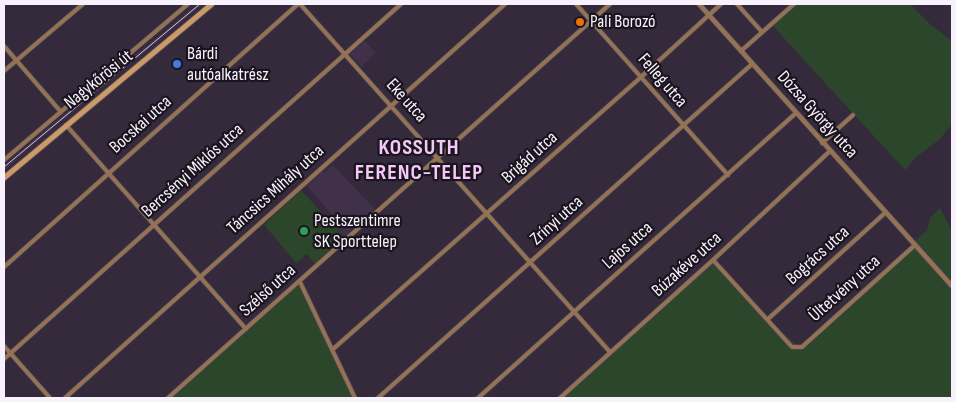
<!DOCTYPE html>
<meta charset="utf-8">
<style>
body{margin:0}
#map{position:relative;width:956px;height:402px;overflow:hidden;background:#35293c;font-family:"Sofia Sans Condensed",sans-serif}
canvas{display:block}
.frame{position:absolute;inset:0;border:5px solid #f8f1fe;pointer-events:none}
</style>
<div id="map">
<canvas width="956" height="402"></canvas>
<div class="frame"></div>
</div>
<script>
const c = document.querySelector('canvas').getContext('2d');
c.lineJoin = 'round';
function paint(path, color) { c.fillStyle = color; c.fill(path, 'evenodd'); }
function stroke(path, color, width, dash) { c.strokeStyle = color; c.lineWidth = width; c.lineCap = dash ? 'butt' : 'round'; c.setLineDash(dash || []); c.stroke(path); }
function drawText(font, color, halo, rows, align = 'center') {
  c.font = font + ' "Sofia Sans Condensed",sans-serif'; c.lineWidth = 4.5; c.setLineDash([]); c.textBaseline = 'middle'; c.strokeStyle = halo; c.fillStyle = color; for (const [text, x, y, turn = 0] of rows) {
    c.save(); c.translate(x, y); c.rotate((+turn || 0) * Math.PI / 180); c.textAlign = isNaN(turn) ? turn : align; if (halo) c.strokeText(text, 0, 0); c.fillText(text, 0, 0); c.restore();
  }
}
const built = new Path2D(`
 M197,4H203L33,145L4,171V167L31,142Z
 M365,41L376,53L361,67L350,54Z
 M333,165L375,209L344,237L327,219L332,215L307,186L323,171L324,173Z`);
const green = new Path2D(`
 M793,4H910L930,24L952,41V124L940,139L914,159L905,170L770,23Z
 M301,190L344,237L315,264L307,254L296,263L264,225Z
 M940,208L952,231V398H556L713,257L775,325L798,347L801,345L927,230L930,218Z
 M300,277L358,398H166L298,279Z`);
const minor = new Path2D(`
 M300,4L610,352
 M576,4L728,175
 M737,4L762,32
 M4,46L61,112
 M741,51L794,4
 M4,71L83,4
 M66,125L246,329
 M822,143L853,115
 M4,160L188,4
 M713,260L792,347H802L915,245
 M4,267L298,4
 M300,282L355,398
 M768,319L886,212
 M4,346L50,398
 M332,350L640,78L721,4
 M4,359L401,4
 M65,398L505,4
 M168,398L610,4
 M378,398L752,64
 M478,398L796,113
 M560,398L713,260L830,151`);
const tertiary = new Path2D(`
 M699,4L952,286`);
const secondary = new Path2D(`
 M4,178L212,4`);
const rail = new Path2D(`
 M4,167L200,4`);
const markers = [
 [580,22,5,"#e8710a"],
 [177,64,5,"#3f7fe0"],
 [304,231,5,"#2e9e5b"]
];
const poiNames = [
 ["Pali Borozó",590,22],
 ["Bárdi",187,54],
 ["autóalkatrész",187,75],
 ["Pestszentimre",314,221],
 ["SK Sporttelep",314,242]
];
const streetNames = [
 ["Nagykőrösi út",99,80,-39],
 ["Felleg utca",662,81,49],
 ["Eke utca",406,101,48],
 ["Dózsa György utca",817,115,48],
 ["Bocskai utca",141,125,-42],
 ["Brigád utca",530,158,-42],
 ["Bercsényi Miklós utca",193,171,-42],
 ["Táncsics Mihály utca",276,190,-42],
 ["Zrínyi utca",557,221,-42],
 ["Lajos utca",628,246,-42],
 ["Bogrács utca",818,256,-42],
 ["Búzakéve utca",687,265,-42],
 ["Ültetvény utca",845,289,-42],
 ["Szélső utca",268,291,-42]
];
const districtNames = [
 ["KOSSUTH",419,148],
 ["FERENC-TELEP",419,173]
];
paint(built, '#403049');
paint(green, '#2b462a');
stroke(minor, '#504557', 5.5);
stroke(tertiary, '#504557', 6);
stroke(secondary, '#504557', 7);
stroke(minor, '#937354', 4);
stroke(tertiary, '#937354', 4.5);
stroke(secondary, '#cc9a66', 5);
stroke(rail, '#cfc7d5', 1);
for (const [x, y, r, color] of markers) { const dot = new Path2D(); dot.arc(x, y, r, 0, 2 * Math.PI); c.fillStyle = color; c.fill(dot); stroke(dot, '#1a141d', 2); }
drawText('18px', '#f8f1fe', '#1a141d', poiNames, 'left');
drawText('18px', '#f8f1fe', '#1a141d', streetNames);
c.letterSpacing = '1px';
drawText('bold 22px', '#f4c8f8', '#1a141d', districtNames);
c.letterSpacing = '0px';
</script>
